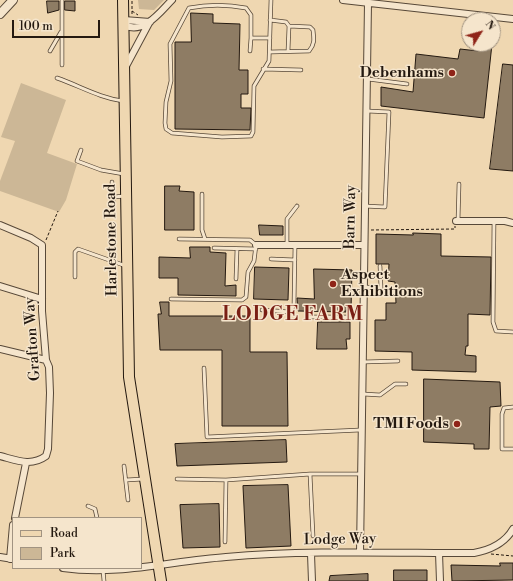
<!DOCTYPE html>
<style>
body{margin:0}
#map{position:relative;width:513px;height:581px;overflow:hidden;background:#efd7b1;font-family:"Libre Bodoni",serif}
canvas{display:block}
.legend{position:absolute;left:12px;top:517px;width:130px;height:52px;box-sizing:border-box;background:#f5e5cc;border:1px solid #a19381;margin:0;padding:5px 7px;list-style:none;font-size:12px;color:#241910}
.legend li{display:flex;align-items:center;gap:8px;height:20px}
.legend b{width:20px;border:1px solid #a19381}
.north{position:absolute;left:461px;top:12px;width:40px;height:40px;box-sizing:border-box;background:#f5e5cc;border:1px solid #a19381;border-radius:50%;rotate:53deg;font-size:11px;font-weight:700;line-height:16px;text-align:center;color:#241910}
.north::after{content:'';display:block;margin:auto;width:14px;height:18px;background:#8f2418;clip-path:polygon(50% 0,100% 100%,50% 72%,0 100%)}
.scale{position:absolute;left:12px;top:20px;width:88px;height:18px;box-sizing:border-box;border:2px solid #241910;border-top:0;padding-left:5px;font-size:12px;line-height:14px;white-space:nowrap;color:#241910;-webkit-text-stroke:3px #f5e5cc;paint-order:stroke}
</style>
<div id="map">
<canvas width="513" height="581"></canvas>
<ul class="legend">
<li><b style="height:5px;background:#efd7b1"></b>Road</li>
<li><b style="height:11px;background:#ccb796"></b>Park</li>
</ul>
<div class="north">N</div>
<div class="scale">100 m</div>
</div>
<script>
const c = document.querySelector('canvas').getContext('2d');
c.lineJoin = 'round';
function paint(path, color) { c.fillStyle = color; c.fill(path, 'evenodd'); }
function stroke(path, color, width, dash) { c.strokeStyle = color; c.lineWidth = width; c.lineCap = dash ? 'butt' : 'round'; c.setLineDash(dash || []); c.stroke(path); }
function drawText(font, color, halo, rows, align = 'center') {
  c.font = font + ' "Libre Bodoni",serif'; c.lineWidth = 3; c.setLineDash([]); c.textBaseline = 'middle'; c.strokeStyle = halo; c.fillStyle = color; for (const [text, x, y, turn = 0] of rows) {
    c.save(); c.translate(x, y); c.rotate((+turn || 0) * Math.PI / 180); c.textAlign = isNaN(turn) ? turn : align; if (halo) c.strokeText(text, 0, 0); c.fillText(text, 0, 0); c.restore();
  }
}
const green = new Path2D(`
 M138,0H164L154,10L139,9Z
 M21,83L66,100L47,153L77,164L66,200L59,212L0,191V181L15,141L1,137Z`);
const building = new Path2D(`
 M47,1H59V10L48,13Z
 M65,1H75V11L65,10Z
 M191,13L213,14V23L240,24L239,70H248V94H241V108H251L250,130L175,129V42H191Z
 M479,44H492L484,118L381,106V87L413,92L416,54L458,59L460,49L478,51Z
 M503,64L513,65V171L490,169Z
 M165,186H180L179,191L194,192V230H165Z
 M259,225L283,226V235H260Z
 M413,233L441,234V256L491,257L490,315L468,314V346H466L465,355L476,356V372L412,370V352L375,351V320H386V303H396L395,282L388,281L389,264H376V234L413,235Z
 M190,247H210V252L226,253L225,286L236,285V296L178,295V278H159V257L190,258Z
 M255,267L289,268L288,300L254,299Z
 M314,269L352,270L351,310H346V312L298,311L297,298L314,299Z
 M160,302H169V316H250V352H287L288,426H222V350H160L158,314H161Z
 M318,322H350V339H346L347,349H317Z
 M424,379L500,382L501,406L490,407L489,449H474V444L424,442Z
 M286,440L287,462L177,466L175,444Z
 M288,485L291,546L246,548L243,486Z
 M219,504L220,547L183,548L180,505Z
 M500,563H513V580L452,581L451,565L500,566Z
 M394,570H427V581H394Z
 M368,574V581H329L330,576Z`);
const path = new Path2D(`
 M132,1V14
 M132,11L138,15
 M371,230L455,229V226
 M46,240L58,211
 M491,554L513,556`);
const service = new Path2D(`
 M270,38H251V15L246,8C226,4 209,4 189,8L170,44L171,81L166,102L165,123L166,129L172,133L222,137L251,136L253,132L254,86L269,61L271,0
 M50,51L61,32
 M250,51L251,38
 M288,51L289,26
 M270,52L309,51C315,44 314,39 313,30L310,27L289,26L286,22L270,20
 M62,65V0
 M263,69L301,70
 M57,78C80,86 100,98 123,101
 M368,79L407,84
 M81,150L77,161L101,170L124,174
 M112,182L113,197
 M202,194V230L205,239
 M364,206L385,207L389,112L367,111
 M113,209V197L125,196
 M458,221L459,184
 M494,221L493,322L496,331L513,332
 M287,246V219L297,206
 M214,248L256,249
 M271,259L295,260
 M75,277V252L78,249L126,266
 M236,279L237,249
 M365,287L381,288L380,266
 M171,299L242,300L246,297L248,272L254,261L256,245L250,240L179,239
 M262,310L290,312L294,305L295,246
 M310,317H362
 M363,362L398,361
 M204,368L207,437L360,430
 M363,394L380,395L395,384H406
 M513,407L504,408L502,414V449H513
 M124,466L128,500
 M310,474L313,536
 M177,479L226,480
 M126,480L143,479
 M88,506L95,509L97,518
 M225,542L226,480L310,474H360
 M103,570L104,581`);
const minor = new Path2D(`
 M343,0L513,19
 M124,20L150,22
 M124,25C144,35 160,12 172,0
 M126,66L149,23
 M456,221H505L513,223
 M0,225L31,238L42,245V311L46,360L49,367L50,393L48,449L46,456C31,467 16,460 0,456
 M256,245H363
 M0,286L42,299
 M0,349L46,360
 M15,518L26,463
 M360,552L368,3
 M439,553L440,581
 M311,554L312,581
 M0,557L13,559
 M10,559L13,525
 M63,568C117,576 171,561 226,557C308,550 392,553 474,553C490,550 505,543 513,529`);
const tertiary = new Path2D(`
 M0,14L13,0`);
const primary = new Path2D(`
 M123,0L129,377L161,581`);
const markers = [
 [452,73,4,"#8f2418"],
 [333,284,4,"#8f2418"],
 [457,424,4,"#8f2418"]
];
const poiNames = [
 ["Debenhams",444,73],
 ["Aspect",341,275,"left"],
 ["Exhibitions",341,292,"left"],
 ["TMI Foods",449,424]
];
const streetNames = [
 ["Barn Way",351,217,-89],
 ["Harlestone Road",112,240,-91],
 ["Grafton Way",33,339,-94],
 ["Lodge Way",340,540,-1]
];
const districtNames = [
 ["LODGE FARM",293,315]
];
paint(green, '#ccb796');
paint(building, '#8e7c64');
stroke(building, '#241910', 1);
stroke(service, '#574838', 4.5);
stroke(minor, '#574838', 8);
stroke(tertiary, '#574838', 10);
stroke(primary, '#241910', 12);
stroke(path, '#241910', 1, [3, 2]);
stroke(service, '#f5e5cc', 3);
stroke(minor, '#f5e5cc', 6);
stroke(tertiary, '#f5e5cc', 8);
stroke(primary, '#efd7b1', 10);
for (const [x, y, r, color] of markers) { const dot = new Path2D(); dot.arc(x, y, r, 0, 2 * Math.PI); c.fillStyle = color; c.fill(dot); stroke(dot, '#f5e5cc', 1.5); }
drawText('bold 15px', '#241910', '#f5e5cc', poiNames, 'right');
drawText('15px', '#241910', '#f5e5cc', streetNames);
c.letterSpacing = '1px';
drawText('bold 19px', '#7a1f14', '#f5e5cc', districtNames);
c.letterSpacing = '0px';
</script>
